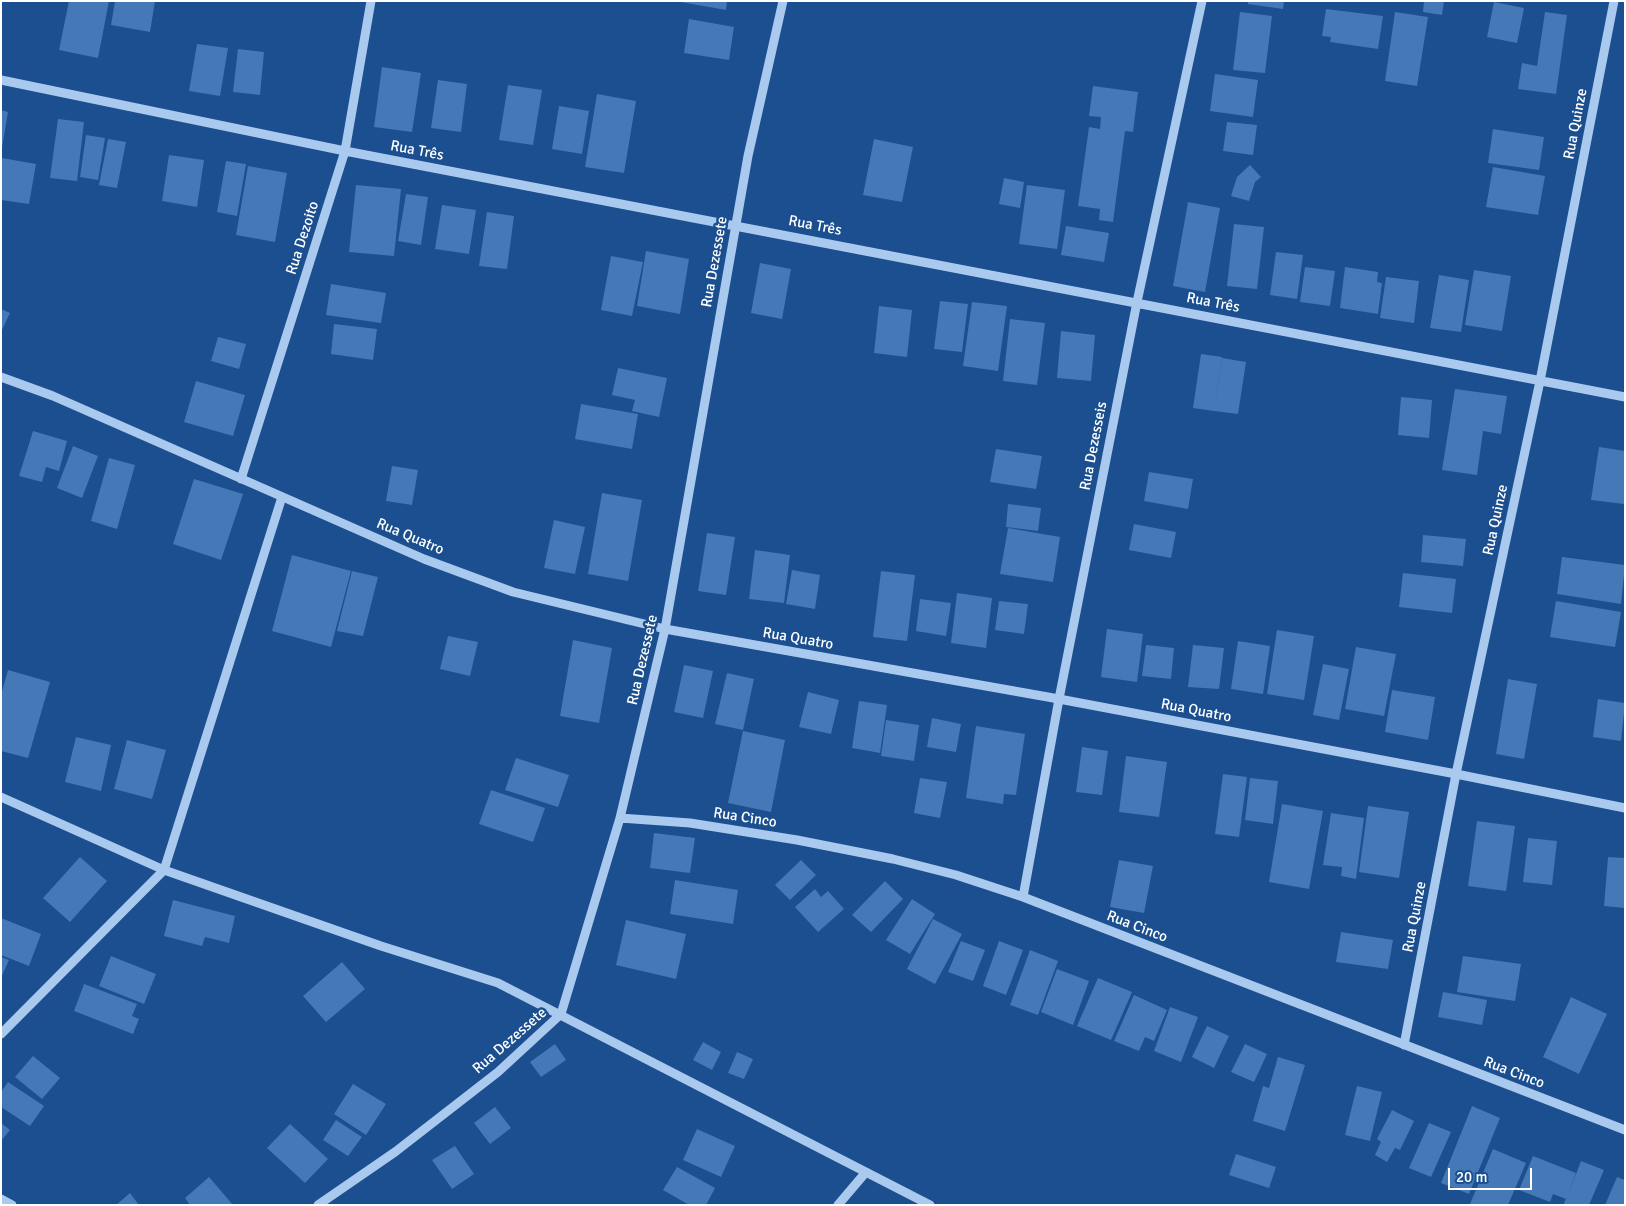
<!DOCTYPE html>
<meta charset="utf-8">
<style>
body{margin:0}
#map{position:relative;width:1626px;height:1206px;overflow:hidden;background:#1b4f8f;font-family:Signika,sans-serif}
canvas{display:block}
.frame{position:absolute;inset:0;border:2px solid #fff;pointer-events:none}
.scale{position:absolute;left:1448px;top:1168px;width:84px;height:22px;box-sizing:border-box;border:2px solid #fff;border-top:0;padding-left:6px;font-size:15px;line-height:18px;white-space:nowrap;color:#fff;-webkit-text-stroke:4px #1b4f8f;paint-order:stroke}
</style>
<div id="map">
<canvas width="1626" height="1206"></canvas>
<div class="frame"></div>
<div class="scale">20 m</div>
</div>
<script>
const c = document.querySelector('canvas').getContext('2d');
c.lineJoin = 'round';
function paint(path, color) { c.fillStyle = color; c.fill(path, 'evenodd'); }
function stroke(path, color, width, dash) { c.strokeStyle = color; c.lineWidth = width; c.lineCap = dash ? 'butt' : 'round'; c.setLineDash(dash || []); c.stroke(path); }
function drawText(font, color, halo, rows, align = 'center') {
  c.font = font + ' Signika,sans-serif'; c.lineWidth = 5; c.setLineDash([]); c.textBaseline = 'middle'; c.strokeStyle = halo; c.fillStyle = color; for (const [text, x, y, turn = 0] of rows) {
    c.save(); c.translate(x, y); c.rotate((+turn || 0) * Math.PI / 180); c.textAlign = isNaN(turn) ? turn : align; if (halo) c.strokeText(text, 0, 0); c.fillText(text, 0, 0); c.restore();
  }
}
const building = new Path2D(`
 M69,1H109L98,58L59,50Z
 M115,1H155L150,32L111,25Z
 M675,1H727L726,10Z
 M1248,1H1284L1283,9L1248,4Z
 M1424,1H1444L1442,15L1423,12Z
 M1494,2L1524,8L1517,43L1487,37Z
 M1326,9L1383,16L1378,49L1330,42L1331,37L1322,36Z
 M1240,12L1272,16L1265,73L1233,70Z
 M1395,12L1428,17L1417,86L1385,81Z
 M1545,12L1567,15L1556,94L1518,89L1522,63L1537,66Z
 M689,19L734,27L729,60L684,53Z
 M197,44L228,48L220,96L189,91Z
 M238,49L264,52L260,95L233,92Z
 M382,67L421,73L412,132L374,127Z
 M1215,74L1258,80L1253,117L1210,111Z
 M438,80L467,84L461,132L431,128Z
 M508,85L542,90L533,145L499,140Z
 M1093,86L1138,92L1133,132L1125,131L1113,222L1099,220L1100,209L1078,206L1089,127L1100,129L1101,117L1089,116Z
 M597,94L636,101L624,173L585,167Z
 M559,106L589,111L582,154L552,149Z
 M1,110L8,112L2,148H1Z
 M58,119L84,122L77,181L50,178Z
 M1227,122L1257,125L1253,155L1223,151Z
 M1493,129L1544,137L1539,170L1488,163Z
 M86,135L105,138L98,180L80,177Z
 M108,139L126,142L117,188L99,185Z
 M874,139L913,147L902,202L863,195Z
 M169,155L204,160L197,207L162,201Z
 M2,158L36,164L29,204L1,200Z
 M226,161L246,164L237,216L217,212Z
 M1250,165L1261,177L1255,182L1249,201L1231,196L1237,177Z
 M248,166L287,173L275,242L236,235Z
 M1493,167L1545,176L1538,215L1486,207Z
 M1004,178L1024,182L1020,208L999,204Z
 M356,185L401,189L394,256L349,252Z
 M1027,185L1065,190L1057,249L1019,244Z
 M406,194L428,197L421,245L398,241Z
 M1188,202L1220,208L1205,292L1173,286Z
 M442,205L476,210L469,254L435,249Z
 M487,212L514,216L507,269L479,266Z
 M1234,224L1264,227L1257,289L1227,286Z
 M1066,226L1109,233L1104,262L1061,255Z
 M646,251L689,259L680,314L637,306Z
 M1276,252L1303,255L1297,299L1270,295Z
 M611,256L643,262L632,316L601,310Z
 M760,263L791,269L782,319L751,313Z
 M1305,267L1335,271L1330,306L1300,302Z
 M1345,267L1378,272L1377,282L1382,283L1378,314L1340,308Z
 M1474,270L1511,276L1502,331L1465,325Z
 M1439,275L1469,280L1461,332L1430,328Z
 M1386,277L1419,281L1414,323L1380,318Z
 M331,284L386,293L381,323L326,315Z
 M940,301L968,304L962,352L934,349Z
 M972,302L1007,306L998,371L963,366Z
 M879,306L912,310L907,357L874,353Z
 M1,309L10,313L1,332Z
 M1010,319L1045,323L1037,385L1003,381Z
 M334,324L377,329L373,360L331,354Z
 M1061,331L1095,335L1091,381L1057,378Z
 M218,337L246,344L239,369L211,361Z
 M1201,354L1222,357L1214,411L1193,408Z
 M1222,358L1246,362L1238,414L1214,411Z
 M618,368L667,378L659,417L632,411L635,400L612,395Z
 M196,381L245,395L233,436L184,422Z
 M1455,389L1507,396L1501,434L1483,431L1477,475L1442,470Z
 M1401,397L1432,400L1429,438L1398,435Z
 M581,404L638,414L632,449L575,439Z
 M33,431L67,441L59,471L46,467L42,482L19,476Z
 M73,446L98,456L82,498L57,488Z
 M1599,447L1625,451L1624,504L1591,500Z
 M996,449L1042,456L1036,489L990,482Z
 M109,458L135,465L117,529L91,521Z
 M392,466L418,470L412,505L386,501Z
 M1149,472L1193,479L1188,509L1144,501Z
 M194,479L243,494L221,560L173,544Z
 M602,493L642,500L628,581L588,574Z
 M1008,504L1041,508L1038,531L1006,527Z
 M554,520L585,527L575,574L544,568Z
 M1134,524L1176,532L1171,558L1129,550Z
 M1008,528L1060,537L1053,582L1000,574Z
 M707,533L735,537L726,595L698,591Z
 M1423,535L1466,539L1463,566L1421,562Z
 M755,550L790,555L784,603L749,599Z
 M292,555L351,571L331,647L272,631Z
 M1562,557L1625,565L1621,604L1557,594Z
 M792,570L820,575L815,609L786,604Z
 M352,571L378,577L363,636L337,631Z
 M881,571L915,575L907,641L873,637Z
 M1403,573L1456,579L1452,613L1399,607Z
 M957,593L992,598L986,648L951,643Z
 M920,599L951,603L946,636L916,631Z
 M999,601L1028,604L1024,634L995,630Z
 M1556,601L1621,612L1615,647L1550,637Z
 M1107,629L1143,634L1137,682L1101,677Z
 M1277,630L1314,636L1304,700L1267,694Z
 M448,636L478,642L470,676L440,669Z
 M573,640L612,648L599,723L560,716Z
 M1238,641L1270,646L1263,694L1231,689Z
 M1146,645L1174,648L1171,679L1142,676Z
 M1193,645L1224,648L1219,689L1188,687Z
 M1356,647L1396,654L1384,716L1345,709Z
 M1323,664L1349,669L1339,720L1313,715Z
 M684,665L713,671L703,718L674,712Z
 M8,670L50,682L28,758L1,751V695Z
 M727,673L754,679L743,730L715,724Z
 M1508,679L1537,684L1524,759L1496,754Z
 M1392,690L1435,697L1428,740L1385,732Z
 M808,692L839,700L831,734L799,727Z
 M1598,699L1625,703L1621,741L1593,737Z
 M859,701L887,705L880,753L852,748Z
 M932,718L961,724L956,752L927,747Z
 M886,720L919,725L914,761L881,756Z
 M976,726L1025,734L1016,795L1004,794L1003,804L966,798Z
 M743,731L785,740L771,812L728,803Z
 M76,737L111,745L101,791L65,782Z
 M127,740L166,750L152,799L114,789Z
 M1082,747L1108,751L1102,795L1076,792Z
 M1126,756L1167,762L1159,817L1119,812Z
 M516,758L569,775L558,807L505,790Z
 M1223,774L1247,777L1239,837L1215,834Z
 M920,778L947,782L940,818L914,813Z
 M1250,778L1278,781L1273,824L1245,820Z
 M491,790L545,808L533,842L479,824Z
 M1282,804L1323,811L1309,889L1269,882Z
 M1368,806L1409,812L1399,878L1359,872Z
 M1331,813L1364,818L1356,879L1341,876L1342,867L1323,865Z
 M1477,821L1515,826L1506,891L1468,886Z
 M654,833L695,838L690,873L650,868Z
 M1528,838L1557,841L1552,885L1523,882Z
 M80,857L107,881L70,922L43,898Z
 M1608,857L1625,858V908L1604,906Z
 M801,860L816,875L790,900L775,885Z
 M1119,860L1153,866L1144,913L1110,907Z
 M675,880L738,890L733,924L670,914Z
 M885,881L903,899L871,932L852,915Z
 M815,889L821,897L828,891L844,909L818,932L795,907Z
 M912,899L935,914L910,954L886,940Z
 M173,900L235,916L229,943L205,937L202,946L164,936Z
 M1,918L41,934L29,966L1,955Z
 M933,919L962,934L935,984L907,969Z
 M626,920L686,934L676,979L616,965Z
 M1341,932L1393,940L1388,969L1336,962Z
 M961,941L985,950L973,981L948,972Z
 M999,941L1023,950L1006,995L983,986Z
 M1030,950L1058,961L1038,1015L1010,1005Z
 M111,956L156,974L144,1004L99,986Z
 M1463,956L1521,964L1515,1001L1457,992Z
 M1,957L9,960L1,978Z
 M342,962L365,989L326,1022L303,996Z
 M1057,969L1089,981L1073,1025L1041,1012Z
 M1098,978L1132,992L1111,1040L1077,1026Z
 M84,984L137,1004L132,1016L139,1019L133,1034L74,1011Z
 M1443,992L1487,1000L1482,1025L1438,1017Z
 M1134,995L1167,1010L1154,1041L1145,1037L1139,1051L1114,1041Z
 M1571,997L1607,1014L1579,1074L1543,1057Z
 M1170,1007L1198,1017L1181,1062L1154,1051Z
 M1207,1026L1229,1036L1214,1068L1192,1057Z
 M703,1042L721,1052L712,1070L693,1060Z
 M555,1044L566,1060L541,1077L530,1062Z
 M1245,1044L1267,1054L1254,1082L1231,1072Z
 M737,1052L753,1059L744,1079L728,1073Z
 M33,1056L60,1078L42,1099L15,1077Z
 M1278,1057L1305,1065L1285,1131L1253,1121L1263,1086L1269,1088Z
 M8,1082L44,1106L30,1126L1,1107V1092Z
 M353,1084L386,1104L366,1135L334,1114Z
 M1357,1086L1382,1092L1370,1141L1345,1135Z
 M1472,1106L1500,1118L1469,1194L1441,1183Z
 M495,1107L511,1128L490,1144L474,1123Z
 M1392,1110L1414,1121L1400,1150L1395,1148L1387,1162L1375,1155L1381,1142L1377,1139Z
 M336,1120L362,1137L348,1156L323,1140Z
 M1,1123L10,1130L1,1141Z
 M1429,1123L1451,1132L1431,1177L1409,1168Z
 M290,1124L328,1159L305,1183L267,1148Z
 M697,1129L735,1146L721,1177L683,1160Z
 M455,1146L474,1174L452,1189L432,1160Z
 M1493,1149L1526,1163L1508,1205H1473L1470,1204Z
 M1236,1154L1276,1167L1269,1188L1229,1175Z
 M1533,1156L1576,1173L1568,1195L1581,1161L1604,1170L1589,1205H1563L1566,1199L1553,1194L1550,1202L1519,1190Z
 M677,1167L715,1188L706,1205H689L663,1190Z
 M209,1177L233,1205H190L185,1198Z
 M1617,1177L1625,1180V1205H1605Z
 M130,1193L139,1205H116Z`);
const minor = new Path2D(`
 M1,80L345,151L1625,397
 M1,377L53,396L424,559L513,592L665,629L1059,699L1456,774L1625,808
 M241,479L345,151L371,1
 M1,797L164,870L381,946L498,983L930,1205
 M620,818L690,823L797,840L893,859L956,875L1023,897L1625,1130
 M1023,897L1059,699L1137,302L1202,1
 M1,1034L164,870L282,497
 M1404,1045L1456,774L1540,381L1614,1
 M1,1199L12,1205
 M318,1205L395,1152L498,1072L561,1014L620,818L665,629L748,156L783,1
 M838,1205L866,1172`);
const streetNames = [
 ["Rua Quinze",1576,124,-79],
 ["Rua Três",417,151,11],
 ["Rua Três",815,226,11],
 ["Rua Dezoito",303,238,-72],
 ["Rua Dezessete",715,262,-80],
 ["Rua Três",1213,303,11],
 ["Rua Dezesseis",1094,446,-79],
 ["Rua Quinze",1496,520,-78],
 ["Rua Quatro",410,537,23],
 ["Rua Quatro",798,639,10],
 ["Rua Dezessete",643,660,-77],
 ["Rua Quatro",1196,711,11],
 ["Rua Cinco",745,818,9],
 ["Rua Quinze",1415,917,-79],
 ["Rua Cinco",1137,927,21],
 ["Rua Dezessete",510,1041,-41],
 ["Rua Cinco",1514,1073,21]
];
paint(building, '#4478b7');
stroke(minor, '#a9c9ee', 9);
drawText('15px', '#fff', '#1b4f8f', streetNames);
</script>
